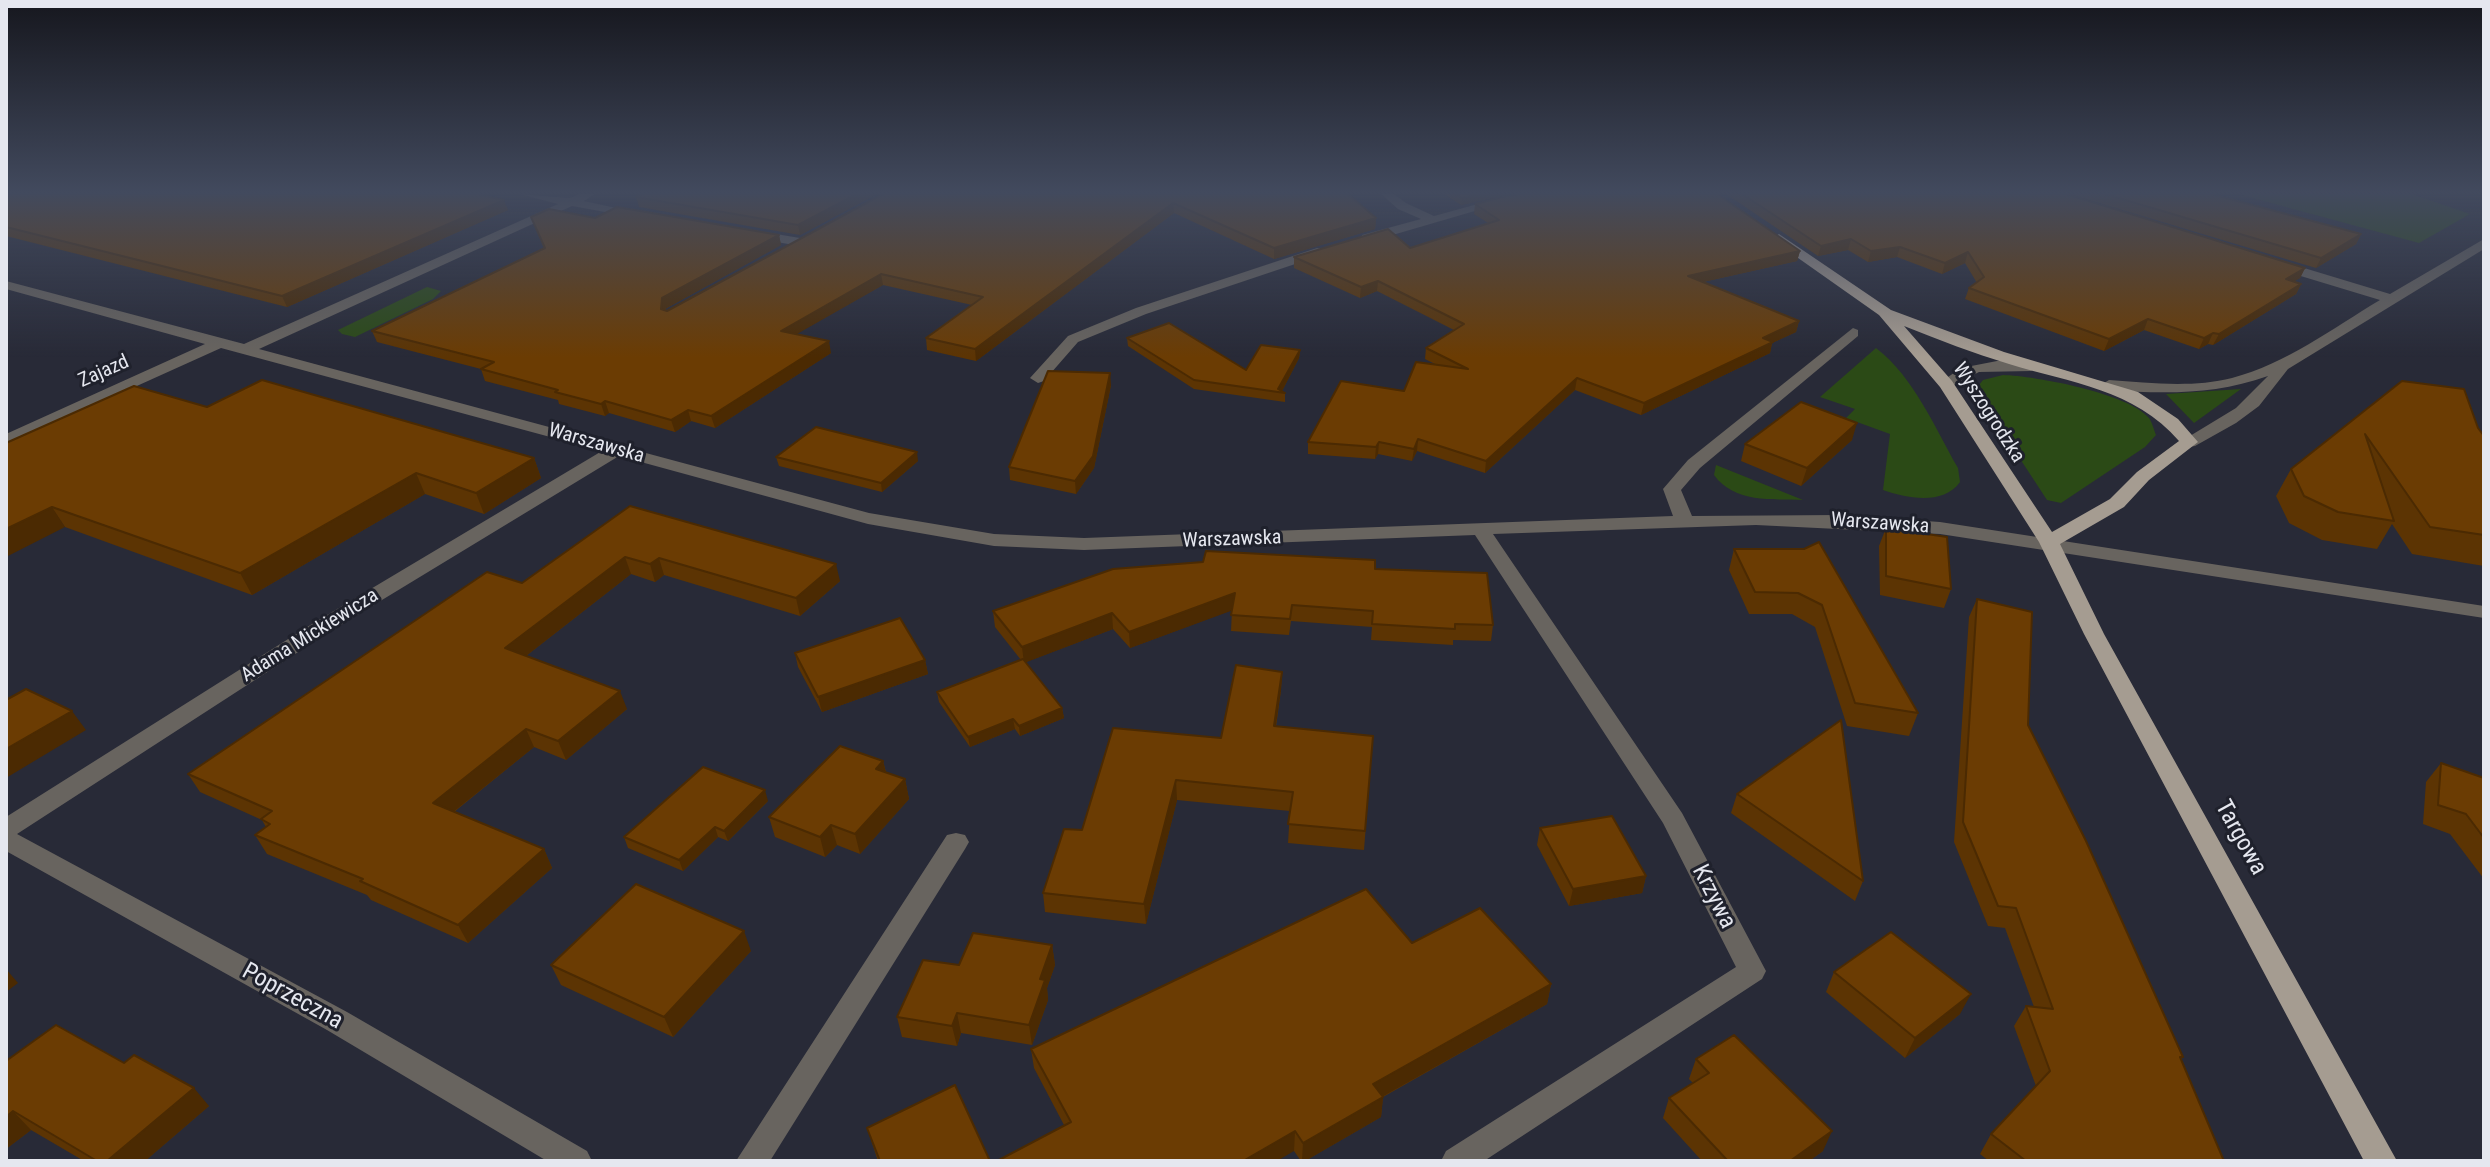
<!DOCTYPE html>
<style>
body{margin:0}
#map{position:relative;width:2490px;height:1167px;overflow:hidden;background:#282a37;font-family:"Roboto Condensed",sans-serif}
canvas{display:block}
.frame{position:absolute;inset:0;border:8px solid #e5e7ef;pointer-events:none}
</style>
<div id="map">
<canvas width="2490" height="1167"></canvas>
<div class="frame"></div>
</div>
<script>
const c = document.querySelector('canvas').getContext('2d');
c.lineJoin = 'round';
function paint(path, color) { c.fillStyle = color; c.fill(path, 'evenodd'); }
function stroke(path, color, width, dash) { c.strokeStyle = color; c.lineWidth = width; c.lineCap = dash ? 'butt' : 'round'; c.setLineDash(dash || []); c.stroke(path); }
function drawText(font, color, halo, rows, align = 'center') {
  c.font = font + ' "Roboto Condensed",sans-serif'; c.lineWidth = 6; c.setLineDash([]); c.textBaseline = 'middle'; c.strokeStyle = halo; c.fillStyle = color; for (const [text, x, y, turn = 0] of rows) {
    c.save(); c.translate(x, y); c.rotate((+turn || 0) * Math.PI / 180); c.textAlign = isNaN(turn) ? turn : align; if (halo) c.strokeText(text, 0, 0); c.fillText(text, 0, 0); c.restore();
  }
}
const green = new Path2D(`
 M2238,194H2412L2470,214L2419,243Z
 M427,287L441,291L433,299L355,337L342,334L338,330Z
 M1876,348C1914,377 1935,428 1958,468L1960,482C1943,506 1906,498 1883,490L1890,434L1846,418L1855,409L1820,397Z
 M2003,375C2035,376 2128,393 2149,418C2152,422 2154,430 2156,435L2145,447L2061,503L2047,500L1975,390L1983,380Z
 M2241,389L2194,423L2166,394Z
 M1716,465L1803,500C1772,499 1734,503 1714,475Z`);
const minor = new Path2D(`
 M519,194L570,198L579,194H595L584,201L644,214L638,218L572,206L259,349L869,513L994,534L1084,538L1673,516L1663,489L1688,460L1853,328L1858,330V336L1700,468L1681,490L1692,516L1839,515L1940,522L2484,606V618L1940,534L1756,525L1493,534L1682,813L1766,971L1762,979L1484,1161H1441L1446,1151L1736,967L1663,823L1475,535L1084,550L994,546L868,524L619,456L326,634L17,834L347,1012L587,1151L592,1161H547L327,1030L6,851V817L312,624L602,451L221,348L6,445V434L205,344L6,289V281L244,344L558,204Z
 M1381,194H1394L1406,203L1434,216L1514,194H1533L1372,241H1362V235L1421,219L1398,209Z
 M752,230L800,238L807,242L800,246L747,237V231Z
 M2484,239V249L2288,369L2259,406L2236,423L2195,446L2189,447L2180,442L2236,408L2268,376C2215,395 2164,394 2109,390L2101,385L2109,380C2149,383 2193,388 2232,378C2286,364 2333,328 2380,300L2271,267V261H2281L2390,294Z
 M1317,248L1322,249V255L1146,314L1078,342L1044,381L1038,383L1030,378L1068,336L1136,308Z
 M1997,361H2031L2039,366L2031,371L1979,372L1946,389L1938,384L1961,368Z
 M956,833L965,835L969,842L965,849L770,1161H736L947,835Z`);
const major = new Path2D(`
 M1779,234L1891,310L2004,352L2138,392L2178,419L2198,442L2149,480L2124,507L2060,544L2104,634L2397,1161H2364L2084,634L2039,542L1940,387L1879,315L1774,241L1772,238ZM1904,326C1939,340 1973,353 2009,364C2071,383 2134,389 2179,441L2137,472L2110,499L2052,532L1952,381Z`);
const wall = new Path2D(`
 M6,194L481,195L508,210L287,307L6,236Z
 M877,194L800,235L639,207L636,197Z
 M883,194H1348L1376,218L1375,229L1274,259L1174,213L976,361L927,350L926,338L972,305L883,285L796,334L831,353L715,428L691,421L675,432L609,413L605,416L559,404L558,400L485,381L481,369L377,342L372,331L544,248L531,217L595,218L779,235L781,245L665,309L667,311Z
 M1444,194H1511L1461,205Z
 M1726,194H2066L2305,268L2300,278L2294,281L2301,284L2296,294L2213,345L2208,344L2199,349L2144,330L2104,351L1965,299L1969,288L1977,283L1965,263L1942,274L1897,257L1868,262L1848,250L1818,256Z
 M2069,194H2211L2361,234L2356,244L2316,268Z
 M1475,204L1800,251L1797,261L1703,282L1799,321L1796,332L1772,343L1770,353L1641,415L1575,390L1485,473L1417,451L1412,461L1378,454L1375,459L1308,454V442L1404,391L1437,365L1425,359L1426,348L1454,330L1377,291L1360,298L1294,268V257L1410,248L1488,223L1474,214Z
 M1127,338L1246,370L1300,350L1299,358L1282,391L1285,393V402L1194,389L1128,346Z
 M2402,381L2478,428L2484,436V566L2412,554L2392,524L2377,549L2322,540L2289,523L2276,496L2291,469Z
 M1111,385L1094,468L1076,494L1010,480L1009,467Z
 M207,407L534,458L541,478L484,514L425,494L252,595L65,527L6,443Z
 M1852,440L1801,486L1741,461L1745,444Z
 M776,457L918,461L882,492L779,466Z
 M630,506L840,581L800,616L664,575L655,582L631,574L526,656L627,709L566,760L534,747L454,812L544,849L552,868L468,943L371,900L367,895L267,854L255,835L266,827L262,820L200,792L188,774L522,583Z
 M1886,528L1951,589L1944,608L1880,595L1879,546Z
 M1734,549H1804L1918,713L1909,736L1847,726L1815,627L1792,614H1749L1729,570Z
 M1375,569L1493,625L1491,641L1453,640V645L1371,640L1372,627L1291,621L1289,635L1231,631L1232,610L1130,648L1113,629L1026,662L1062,708L1064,718L1020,736L1015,729L970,747L939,702L937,692L1021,660L995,627L993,611Z
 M1977,599L2028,725L2183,1057L2181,1060L2224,1161H1989L1980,1154L1991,1134L2036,1086L2014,1026L2026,1006L2034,1007L2005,928L1988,926L1954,842L1969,617Z
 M795,653L925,660L928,674L822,712L798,667Z
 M1282,672L1281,690L1276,727L1373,736L1364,850L1288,843L1290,811L1177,800L1146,924L1045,912L1043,893L1082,830L1221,738Z
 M883,761L886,772L905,779L909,799L860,854L837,845L825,857L775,837L769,817Z
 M2441,763L2484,778V879L2450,834L2423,824L2426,782Z
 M1737,794L1863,881L1855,901L1731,813Z
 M768,801L728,841L718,837L683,871L628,848L624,837Z
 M1540,828L1646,876L1642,893L1569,906L1537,845Z
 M1412,943L1551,984L1547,1004L1383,1097L1381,1117L1305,1161H1301L1294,1151L1064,1125L1034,1068L1031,1049Z
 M1052,945L1055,965L1047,988L1048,1000L1032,1045L961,1033L957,1046L902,1037L897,1017L959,965Z
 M751,951L673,1037L561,985L551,965Z
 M1834,972L1960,1014L1905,1058L1826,992Z
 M1696,1059L1823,1151L1809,1161H1702L1663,1118L1669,1098L1693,1083L1689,1079Z
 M6,1061L124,1063L209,1106L145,1161H84L31,1130L6,1149Z
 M867,1128L990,1161H878Z`);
const shadedWall = new Path2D(`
 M857,194H877L800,235L798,225Z
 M1481,194H1511L1461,205L1462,198Z
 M504,200L508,210L287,307L282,296Z
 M1173,203L1174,213L976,361L975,349Z
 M1376,218L1375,229L1274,259V248Z
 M2361,234L2356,244L2316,268L2321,258Z
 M779,235L781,245L665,309L664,320L661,309L662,298Z
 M1851,239L1848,250L1818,256L1821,246Z
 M1900,247L1897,257L1868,262L1871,251Z
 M1800,251L1797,261L1685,286L1688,276Z
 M1968,252L1965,263L1942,274L1945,263Z
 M2305,268L2300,278L2281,289L2286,279Z
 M881,274L883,285L783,342L781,331Z
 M1378,281L1377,291L1360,298L1361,287Z
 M2301,284L2296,294L2213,345L2219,334Z
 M2148,319L2144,330L2104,351L2109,339Z
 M1799,321L1796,332L1772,343L1770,353L1641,415L1644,403L1763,338Z
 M2213,333L2208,344L2199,349L2204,338Z
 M829,341L831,353L715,428L711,416Z
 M1300,350L1299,358L1281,393L1278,389Z
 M1110,373L1111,385L1094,468L1076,494L1075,481Z
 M1577,378L1575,390L1485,473L1486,461Z
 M605,401L609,413L605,416L601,404Z
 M688,410L691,421L675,432L671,420Z
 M1857,423L1852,440L1801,486L1807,468Z
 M1418,439L1417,451L1412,461L1414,449Z
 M1379,442L1378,454L1375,459L1376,447Z
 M917,452L918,461L882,492L881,483Z
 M534,458L541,478L484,514L476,493Z
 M416,473L425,494L252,595L240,573Z
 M52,507L65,527L6,557V529Z
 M625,557L631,574L513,666L505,648Z
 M659,558L664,575L655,582L650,564Z
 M836,564L840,581L800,616L796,598Z
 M1235,593L1236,609L1130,648L1129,632Z
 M1112,613L1113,629L1024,663L1022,647Z
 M925,660L928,674L822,712L818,697Z
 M1282,672L1281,690L1273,745L1274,726Z
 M620,691L627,709L566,760L558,741Z
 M1062,708L1064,718L1020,736L1019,726Z
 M72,711L86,730L6,778V749Z
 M1013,719L1015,729L970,747L968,737Z
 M526,729L534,747L442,821L433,803Z
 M883,761L888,781L876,769Z
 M905,779L909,799L860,854L855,834Z
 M1176,780L1177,800L1146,924L1144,904Z
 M765,790L768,801L728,841L724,831Z
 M831,825L837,845L825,857L820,837Z
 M715,827L718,837L683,871L679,860Z
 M544,849L552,868L468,943L458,925Z
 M1646,876L1642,893L1569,906L1573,889Z
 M744,931L751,951L673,1037L664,1017Z
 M1052,945L1055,965L1047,988L1048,1000L1032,1045L1029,1025L1040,979Z
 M6,969L18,983L6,992Z
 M1551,984L1547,1004L1371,1103L1373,1084Z
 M1971,994L1960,1014L1905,1058L1915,1038Z
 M957,1013L961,1033L957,1046L952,1026Z
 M194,1088L209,1106L145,1161H107Z
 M1383,1097L1381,1117L1305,1161H1302L1303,1143Z
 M13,1111L31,1130L6,1149V1117Z
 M1295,1131L1294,1151L1277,1161H1243Z
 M1832,1131L1823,1151L1809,1161H1790Z`);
const building = new Path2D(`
 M6,194H478H477L504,200L282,296L6,227Z
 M643,194H857L798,225L636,197Z
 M883,194H1348L1376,218L1274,248L1173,203L975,349L926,338L983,297L881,274L781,331L829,341L711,416L688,410L671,420L605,401L601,404L555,392L558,390L481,369L494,362L372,331L545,248L531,217L549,209L595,218L617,207L779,235L662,298L661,309L667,311Z
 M1455,194H1481L1462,198Z
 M1522,194H1717L1800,251L1688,276L1799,321L1763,338L1773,342L1644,403L1577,378L1486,461L1418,439L1414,449L1379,442L1376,447L1308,442L1341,381L1404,391L1416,362L1468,369L1426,348L1464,324L1378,281L1361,287L1294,257L1388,229L1410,248L1499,220L1475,204L1506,196Z
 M1742,194H2066L2305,268L2286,279L2301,284L2219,334L2213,333L2204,338L2148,319L2109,339L1969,288L1984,277L1968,252L1945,263L1900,247L1871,251L1851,239L1821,246Z
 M2105,194H2211L2361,234L2321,258Z
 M1169,323L1246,370L1261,345L1300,350L1278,389L1285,393L1194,380L1127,338Z
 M1048,371L1110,373L1093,456L1075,481L1009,467Z
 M262,380L534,458L476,493L416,473L240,573L52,507L6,529V443L134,386L207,407Z
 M2402,381L2464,389L2478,428L2484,436V535L2430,527L2365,434L2394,521L2338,512L2304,496L2291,469Z
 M1801,402L1857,423L1807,468L1745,444Z
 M816,427L917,452L881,483L776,457Z
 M630,506L836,564L796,598L659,558L650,564L625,557L505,648L620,691L558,741L526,729L433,803L544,849L458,925L360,881L363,879L255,835L270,824L261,819L272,811L188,774L487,572L522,583Z
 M1886,528L1947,537L1951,589L1886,576Z
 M1819,542L1918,713L1855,703L1822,605L1798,593L1755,592L1734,549H1804Z
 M1206,551L1375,560V569L1487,573L1493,625L1455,624V629L1372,624L1373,611L1292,605L1290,619L1231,615L1235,593L1129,632L1112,613L1022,647L993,611L1113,569L1203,562Z
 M1977,599L2032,612L2028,725L2086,841L2183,1057H2180L2224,1161H2026L1991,1134L2050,1071L2026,1006L2053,1009L2016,908L1998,906L1963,822Z
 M900,618L925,660L818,697L795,653Z
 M1023,659L1062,708L1019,726L1013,719L968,737L937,692Z
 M1236,665L1282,672L1274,726L1373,736L1365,831L1288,824L1293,792L1176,780L1144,904L1043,893L1064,829L1082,830L1113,728L1221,738Z
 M26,689L72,711L6,749V700Z
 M1841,720L1863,881L1737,794Z
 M840,746L883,761L876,769L905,779L855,834L831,825L820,837L769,817Z
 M2441,763L2484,778V838L2466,814L2438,805Z
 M703,767L765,790L724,831L715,827L679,860L624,837Z
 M1612,816L1646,876L1573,889L1540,828Z
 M636,884L744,931L664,1017L551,965Z
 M1366,889L1412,943L1480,908L1551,984L1373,1084L1383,1097L1303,1143L1295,1131L1243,1161H997L1071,1122L1031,1049Z
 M1891,932L1971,994L1915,1038L1834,972Z
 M973,933L1052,945L1040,979L1045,980L1029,1025L957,1013L952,1026L897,1017L923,960L959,965Z
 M56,1025L124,1063L134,1055L194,1088L107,1161H97L13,1111L6,1117V1061Z
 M1734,1035L1832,1131L1790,1161H1728L1669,1098L1709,1073L1696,1059Z
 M955,1085L990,1161H880L867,1128Z`);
const streetNames = [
 ["Zajazd",104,372,-24],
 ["Wyszogrodzka",1988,413,57],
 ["Warszawska",596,444,16],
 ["Warszawska",1880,524,4],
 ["Warszawska",1232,540,-2],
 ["Adama Mickiewicza",310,636,-32]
];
const nearStreetnames = [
 ["Targowa",2240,838,61],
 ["Krzywa",1713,897,63],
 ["Poprzeczna",292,997,29]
];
paint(green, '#2b4a16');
paint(minor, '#68645f');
paint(major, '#a59c91');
paint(wall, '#5c3403');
paint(shadedWall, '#4b2a02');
paint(building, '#6b3c03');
stroke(building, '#4b2a02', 2);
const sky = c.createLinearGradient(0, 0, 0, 357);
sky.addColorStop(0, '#16171e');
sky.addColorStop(0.54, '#424a5e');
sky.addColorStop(1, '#424a5e00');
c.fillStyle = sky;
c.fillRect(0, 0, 2490, 357);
drawText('20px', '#e5e7ef', '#1f212c', streetNames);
drawText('24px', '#e5e7ef', '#1f212c', nearStreetnames);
</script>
